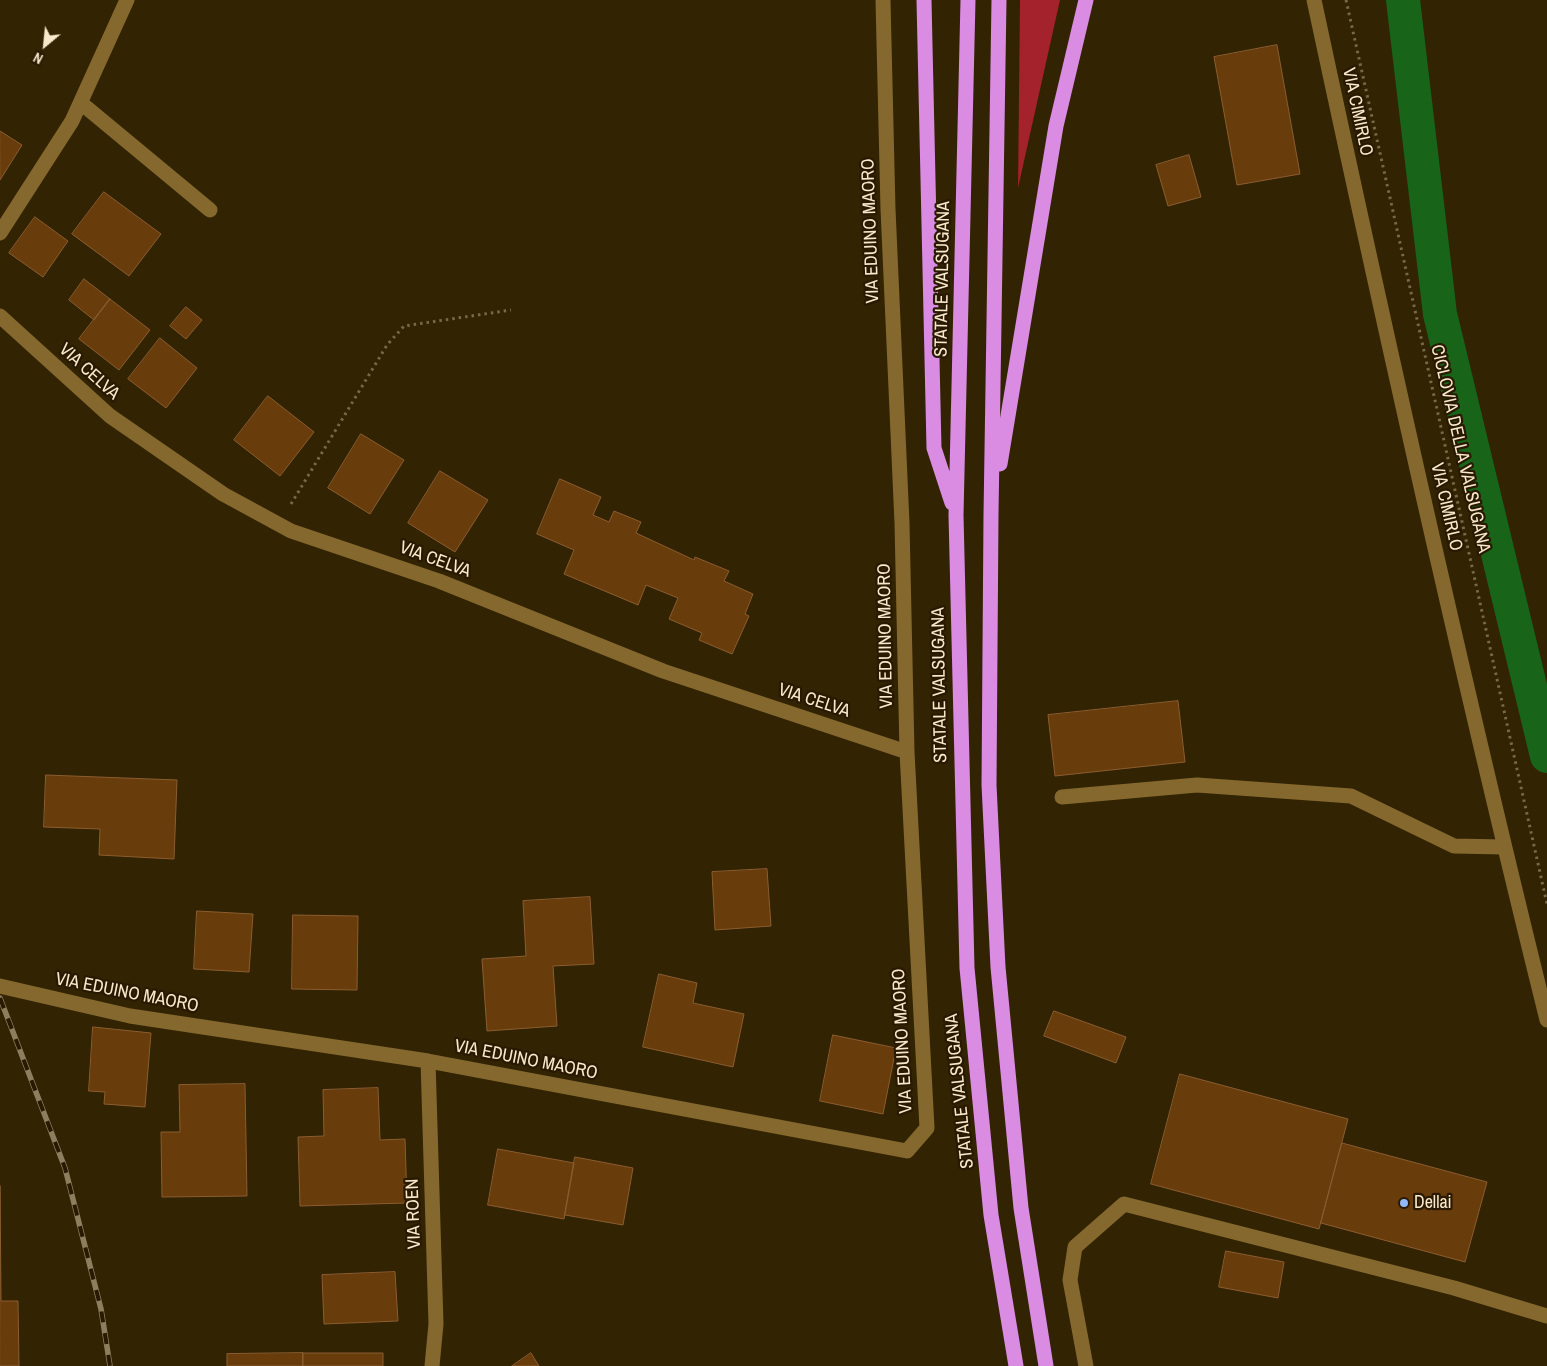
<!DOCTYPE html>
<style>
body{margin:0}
#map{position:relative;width:1547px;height:1366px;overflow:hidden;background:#322303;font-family:"Archivo Narrow",sans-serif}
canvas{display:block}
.north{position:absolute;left:20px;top:20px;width:50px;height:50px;-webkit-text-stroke:4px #281900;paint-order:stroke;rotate:208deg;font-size:14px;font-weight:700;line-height:20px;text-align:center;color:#f9e9cc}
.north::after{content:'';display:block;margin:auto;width:18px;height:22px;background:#f9e9cc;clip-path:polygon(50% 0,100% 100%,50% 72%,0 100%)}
</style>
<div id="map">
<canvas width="1547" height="1366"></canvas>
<div class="north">N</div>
</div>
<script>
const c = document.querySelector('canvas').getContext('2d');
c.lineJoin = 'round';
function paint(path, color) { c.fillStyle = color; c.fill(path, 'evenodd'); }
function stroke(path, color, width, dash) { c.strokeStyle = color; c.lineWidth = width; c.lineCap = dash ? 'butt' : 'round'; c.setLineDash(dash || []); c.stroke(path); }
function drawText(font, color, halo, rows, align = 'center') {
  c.font = font + ' "Archivo Narrow",sans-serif'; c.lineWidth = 4.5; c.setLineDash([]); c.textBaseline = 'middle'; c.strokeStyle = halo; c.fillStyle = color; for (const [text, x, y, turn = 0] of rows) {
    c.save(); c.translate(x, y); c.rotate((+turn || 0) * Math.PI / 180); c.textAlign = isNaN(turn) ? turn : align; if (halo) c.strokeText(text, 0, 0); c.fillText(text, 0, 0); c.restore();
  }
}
const forest = new Path2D(`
 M1020,0H1060L1018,188Z`);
const canal = new Path2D(`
 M1403,0L1440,314L1547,756`);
const building = new Path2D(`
 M1277,45L1300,174L1237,185L1214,57Z
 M0,131L22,145L0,180Z
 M1189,155L1201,197L1168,206L1156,165Z
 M104,192L161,234L129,276L72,234Z
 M35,217L68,241L43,277L9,253Z
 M84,279L110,299L94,320L69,300Z
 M110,299L150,330L119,370L79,339Z
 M186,307L202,320L186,339L170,326Z
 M160,338L197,368L166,408L128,379Z
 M268,396L314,432L280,476L234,440Z
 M361,434L404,460L370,514L328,488Z
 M440,471L488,500L455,552L408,523Z
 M560,479L601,497L593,515L609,522L614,511L641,522L636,533L694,560L695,557L729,571L724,581L753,594L745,614L749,616L732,654L699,640L702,633L669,619L678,598L646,585L638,605L564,574L574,550L537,534Z
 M1178,701L1185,762L1055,776L1048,715Z
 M46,775L177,780L174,859L99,855L100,829L44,827Z
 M767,869L771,926L715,930L712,872Z
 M590,897L594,964L553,966L557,1026L487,1031L482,959L526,956L523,901Z
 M197,911L253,914L249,972L194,969Z
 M293,915L358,916L357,990L292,989Z
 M659,974L697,983L693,1003L744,1014L733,1067L643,1047Z
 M1054,1011L1126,1037L1116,1063L1044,1036Z
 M93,1027L151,1033L145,1107L104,1104L105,1092L89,1091Z
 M833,1035L896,1048L883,1114L820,1101Z
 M1180,1074L1348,1119L1319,1229L1151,1184Z
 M245,1084L247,1196L162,1197L161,1132H180L179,1085Z
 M378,1088L380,1140L405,1139L407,1203L300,1206L298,1137L324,1136L323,1090Z
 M1342,1143L1487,1182L1465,1262L1321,1223Z
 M498,1149L574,1163L564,1219L488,1205Z
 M575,1157L633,1168L623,1225L565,1215Z
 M0,1186L1,1301H18L19,1366H0Z
 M1226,1251L1284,1262L1278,1298L1219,1287Z
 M395,1272L398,1321L324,1324L322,1275Z
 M303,1353V1366H227V1354Z
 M303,1353H383V1366H303Z
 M531,1353L539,1366H512Z`);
const path = new Path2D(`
 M1346,0L1547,904
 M291,504L387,345L404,326L511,310`);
const lane = new Path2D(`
 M81,103L210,210
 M0,233L72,121L127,0
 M1062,797L1197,785L1351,796L1454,846L1504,847`);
const street = new Path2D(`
 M0,316L110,416L223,494L291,531L439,581L663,671L907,752
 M0,986L130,1016L428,1061L907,1151L927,1128L907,752L902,523L888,209L883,0
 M428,1061L436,1324L432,1366
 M1086,1366L1070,1280L1075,1247L1124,1204L1454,1288L1547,1316`);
const secondary = new Path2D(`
 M1314,0C1387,341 1463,682 1547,1020`);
const highway = new Path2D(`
 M924,0L934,448L952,503
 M968,0L956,515L967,968L991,1215L1016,1366
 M999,0L991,515L989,785L998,967L1021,1208L1046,1366
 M1000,464L1056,126L1086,0`);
const rail = new Path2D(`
 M0,998L65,1168L101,1309L110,1366`);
const markers = [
 [1404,1203,5,"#93b7fd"]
];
const streetNames = [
 ["VIA CIMIRLO",1357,112,78],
 ["VIA EDUINO MAORO",871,231,-92],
 ["STATALE VALSUGANA",943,279,-89],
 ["VIA CELVA",89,372,42],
 ["CICLOVIA DELLA VALSUGANA",1460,449,77],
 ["VIA CIMIRLO",1446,507,77],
 ["VIA CELVA",435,560,20],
 ["VIA EDUINO MAORO",886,636,-91],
 ["STATALE VALSUGANA",940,685,-91],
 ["VIA CELVA",814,701,18],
 ["VIA EDUINO MAORO",127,993,11],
 ["VIA EDUINO MAORO",903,1041,-93],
 ["VIA EDUINO MAORO",526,1060,11],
 ["STATALE VALSUGANA",960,1091,-96],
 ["VIA ROEN",414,1214,-92]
];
const poiNames = [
 ["Dellai",1414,1203]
];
paint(forest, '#a3222b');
stroke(canal, '#186419', 34);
paint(building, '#683c0b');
stroke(building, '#8b5d30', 1);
stroke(path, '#776849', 3, [2.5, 4]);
stroke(lane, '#85682d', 15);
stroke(street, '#85682d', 15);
stroke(secondary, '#85682d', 15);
stroke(highway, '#d98ce2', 15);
stroke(rail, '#8e7e60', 5.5);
stroke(rail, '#281900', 4, [11]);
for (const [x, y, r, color] of markers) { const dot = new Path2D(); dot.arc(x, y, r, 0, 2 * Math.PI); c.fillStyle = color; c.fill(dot); stroke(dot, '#281900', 2); }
drawText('18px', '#f9e9cc', '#281900', streetNames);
drawText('18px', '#f9e9cc', '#281900', poiNames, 'left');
</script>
